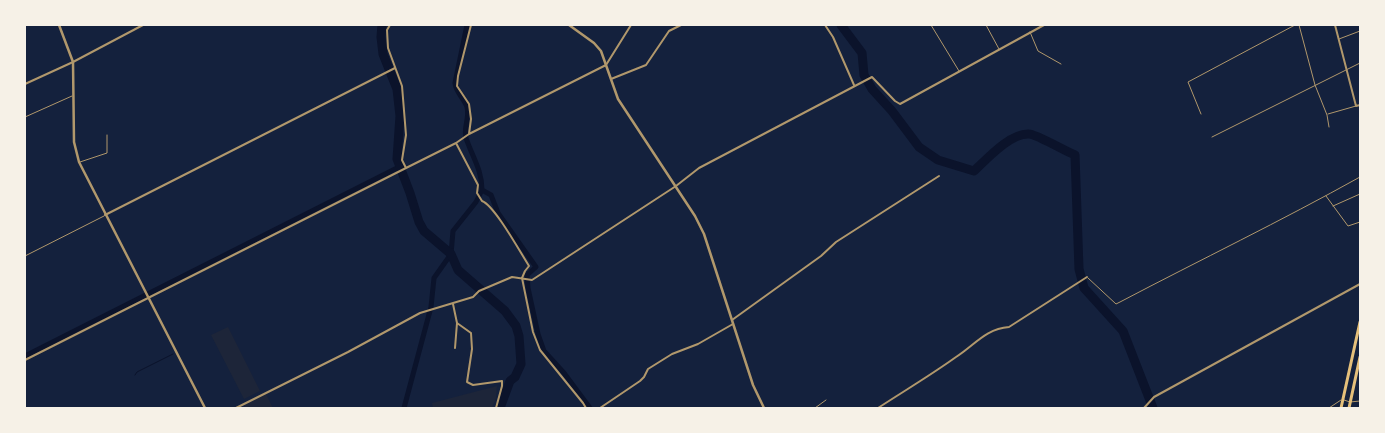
<!DOCTYPE html>
<style>
body{margin:0}
#map{position:relative;width:1385px;height:433px;overflow:hidden;background:#14213d;font-family:"Nunito Sans",sans-serif}
canvas{display:block}
.frame{position:absolute;inset:0;border:26px solid #f6f1e7;pointer-events:none}
</style>
<div id="map">
<canvas width="1385" height="433"></canvas>
<div class="frame"></div>
</div>
<script>
const c = document.querySelector('canvas').getContext('2d');
c.lineJoin = 'round';
function paint(path, color) { c.fillStyle = color; c.fill(path, 'evenodd'); }
function stroke(path, color, width, dash) { c.strokeStyle = color; c.lineWidth = width; c.lineCap = dash ? 'butt' : 'round'; c.setLineDash(dash || []); c.stroke(path); }
const green = new Path2D(`
 M228,327L260,391L244,399L211,335Z
 M497,386L496,398L492,408H433L432,403Z
 M266,394L273,408H246L244,405Z`);
const stream = new Path2D(`
 M135,375L137,372L173,354`);
const canal = new Path2D(`
 M467,25L455,83C456,93 464,98 467,107C470,117 463,129 466,138C472,156 482,170 482,190L491,195L498,213L536,267L527,275L528,288L538,334L544,351L564,373L590,408
 M25,356L399,167
 M404,408L431,307L434,278L451,254L453,231L476,202L482,190`);
const river = new Path2D(`
 M382,25L381,37L383,54L397,89L400,116L397,159L410,193L419,222L424,231L451,254L458,270L505,311L516,326L519,336L521,364L515,377L510,381L500,408
 M841,25L862,53L864,75L872,89L892,111L919,147L938,160L974,171C987,159 1010,133 1029,134C1036,134 1065,151 1075,155L1079,269L1084,288L1123,331L1153,408`);
const service = new Path2D(`
 M931,25L959,71
 M986,25L999,49
 M1299,25L1315,85L1327,115L1329,127
 M1030,32L1038,51L1061,64
 M1339,39L1360,31
 M1201,114L1188,82L1295,25
 M1328,114L1356,106
 M25,117L72,96
 M1212,137L1360,63
 M80,162L107,153V135
 M1326,196L1348,226L1360,222
 M1333,206L1360,194
 M25,256L104,216
 M1088,278L1116,304L1120,302C1200,260 1281,221 1360,177
 M1344,400L1350,402L1360,401
 M815,408L826,400
 M1329,408L1341,400`);
const minor = new Path2D(`
 M390,25L387,30L388,48L402,86L406,135L402,160L406,168
 M825,25L833,37L854,85
 M1335,25L1356,106L1360,105
 M611,79L646,65L669,31L681,25
 M25,84L73,62L143,25
 M469,134L471,119L469,104L457,86L458,76L471,25
 M456,143L478,185L477,193L482,201C495,206 520,252 529,266L525,271L522,278L533,332L540,350L583,403L586,408
 M105,215L395,68
 M453,304L457,323L471,333L472,349L467,382L473,385L502,381V386L496,408
 M732,320L821,256L836,242L939,176
 M455,348L457,323
 M25,360L406,168L456,143L469,134L606,65L631,25
 M236,408L348,352L420,313L473,297L479,291L512,277L532,280L676,186L699,168L872,77L895,101L900,104L1044,25
 M600,408L640,381L644,377L648,369L672,354L698,344L733,324
 M878,408C904,391 931,375 956,357C975,345 985,329 1009,327L1087,277
 M1144,408L1154,397L1360,284`);
const tertiary = new Path2D(`
 M59,25L73,62L74,142L79,162L205,408
 M569,25L594,43L601,51L618,99L695,216L704,234L753,385L764,408`);
const primary = new Path2D(`
 M1341,408L1360,322
 M1349,408L1360,357`);
paint(green, '#1d2539');
stroke(stream, '#0b132b', 1);
stroke(canal, '#0b132b', 5);
stroke(river, '#0b132b', 9);
stroke(service, '#b1986c', 1);
stroke(minor, '#b1986c', 2);
stroke(tertiary, '#b1986c', 2.5);
stroke(primary, '#e5c07b', 3);
</script>
